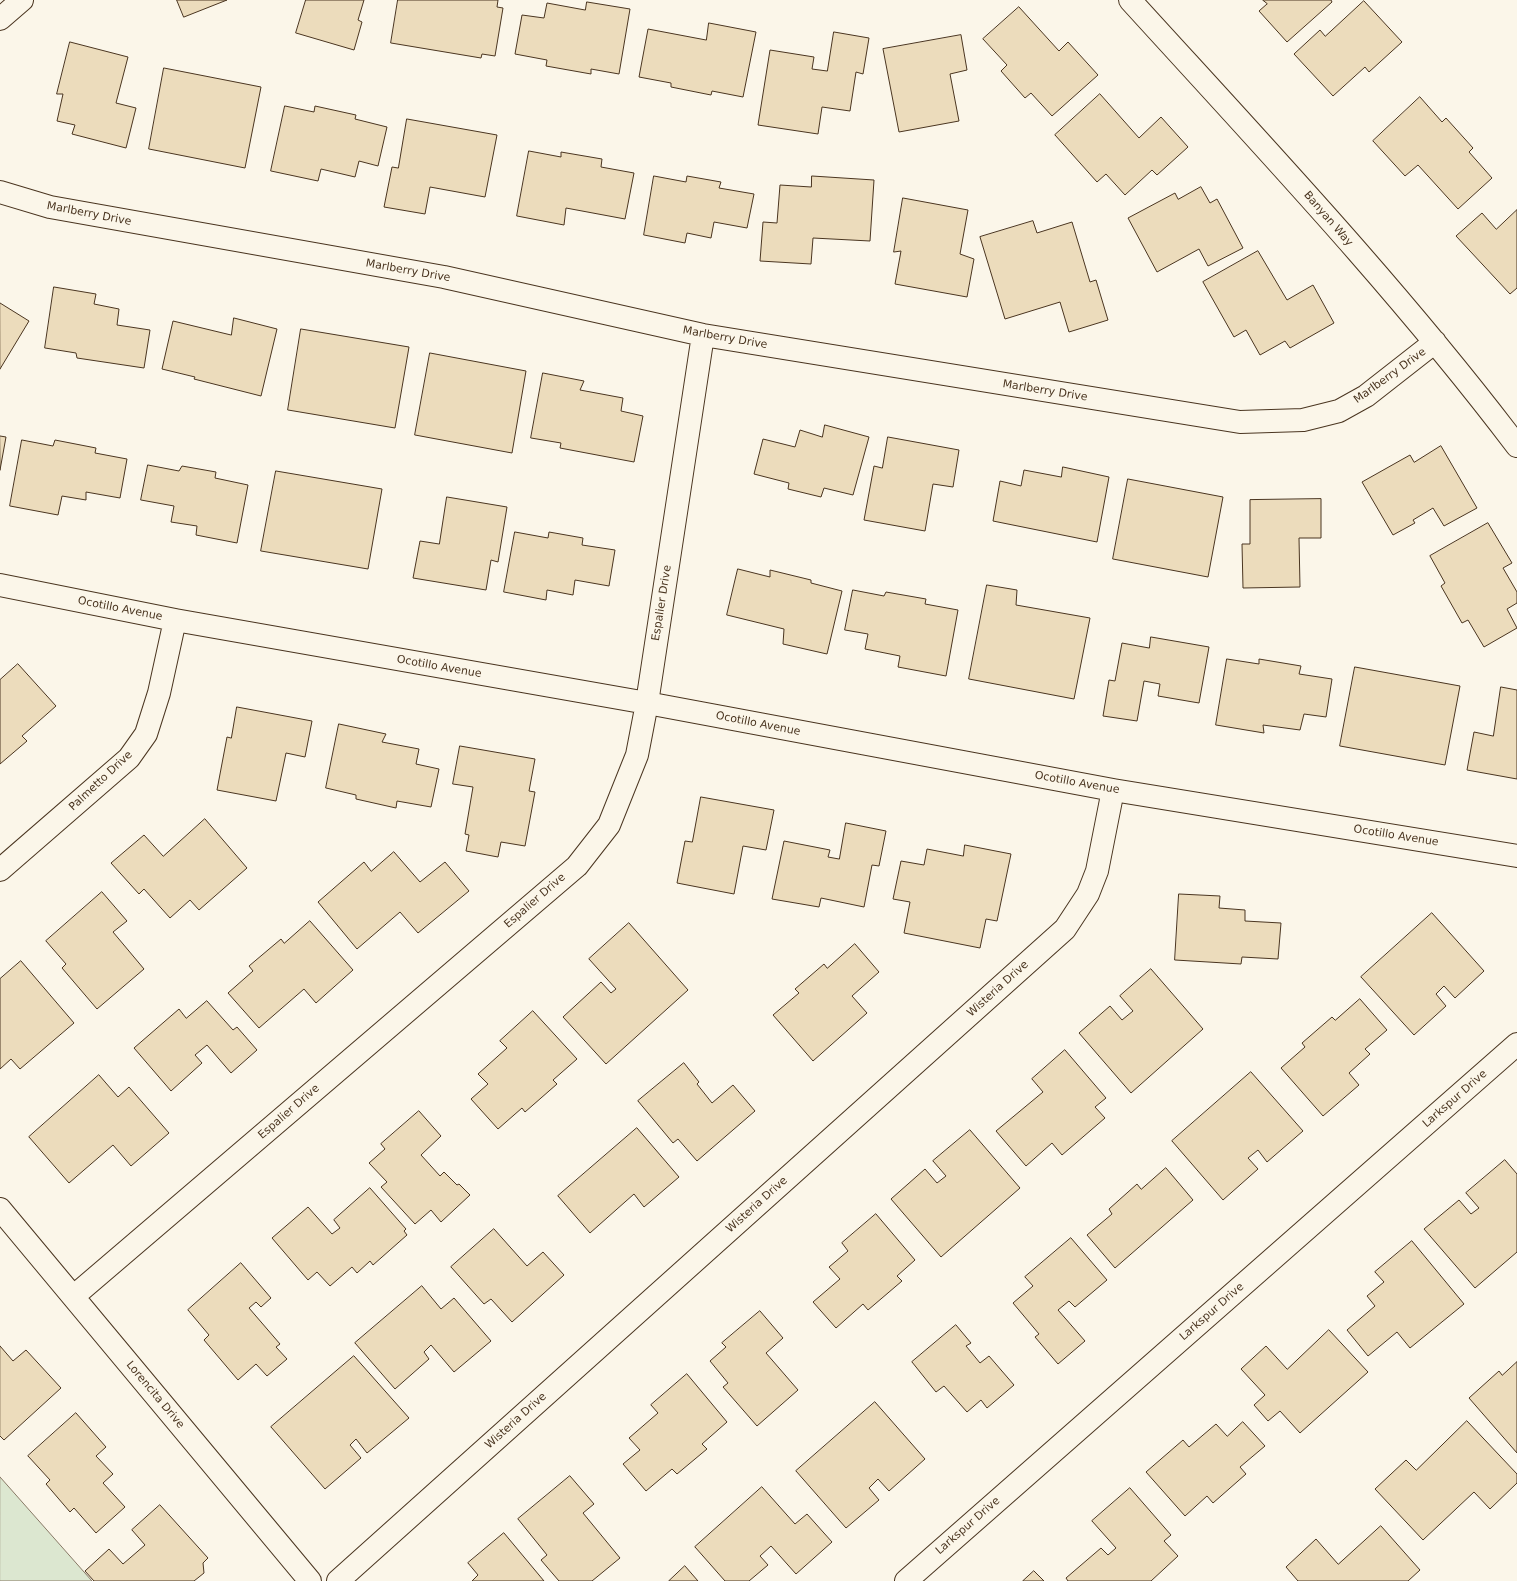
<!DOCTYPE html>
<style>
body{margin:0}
canvas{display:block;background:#fbf6e9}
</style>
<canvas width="1517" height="1581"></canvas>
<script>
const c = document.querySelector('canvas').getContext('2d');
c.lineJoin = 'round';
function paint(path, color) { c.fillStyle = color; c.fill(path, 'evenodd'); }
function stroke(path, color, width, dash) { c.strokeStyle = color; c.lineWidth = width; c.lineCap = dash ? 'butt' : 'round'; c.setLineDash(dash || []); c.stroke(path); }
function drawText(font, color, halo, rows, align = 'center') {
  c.font = font + ' "DejaVu Sans",sans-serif'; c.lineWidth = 3; c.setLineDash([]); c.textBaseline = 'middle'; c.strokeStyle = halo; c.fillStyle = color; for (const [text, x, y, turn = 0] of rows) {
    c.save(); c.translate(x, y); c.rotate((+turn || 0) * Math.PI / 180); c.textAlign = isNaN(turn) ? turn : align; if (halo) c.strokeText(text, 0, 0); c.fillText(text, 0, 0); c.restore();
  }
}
const green = new Path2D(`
 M0,1477L92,1581H0Z`);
const building = new Path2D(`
 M177,0H227L184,17Z
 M306,0H364L358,20L362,22L354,50L296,33Z
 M398,0H498L497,7L503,8L495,56L482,54L481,58L391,43Z
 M1263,0H1331L1332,2L1287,42L1259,11L1267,4Z
 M1364,1L1402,42L1369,72L1365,67L1333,96L1294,54L1320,30L1325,36Z
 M587,2L630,9L619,74L591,69V74L546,66L547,60L515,54L522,15L544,18L547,3L585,10Z
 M1019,7L1059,51L1068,42L1098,75L1052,116L1031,93L1025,98L1001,71L1007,65L983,39Z
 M709,23L756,32L743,97L712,91L711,95L671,87V83L639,77L648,29L706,40Z
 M834,32L869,38L863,74L856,72L850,111L822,107L818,134L758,125L770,50L814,57L812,69L827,71Z
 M961,35L967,70L950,74L959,121L899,132L883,49Z
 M70,42L128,57L116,103L136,108L126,148L72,134L75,125L57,121L63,94H57Z
 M164,68L261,87L245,168L149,149Z
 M1100,94L1139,138L1161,117L1188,147L1157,175L1152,170L1125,195L1106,174L1097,182L1055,135Z
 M1420,97L1442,122L1446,118L1473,148L1469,152L1492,178L1458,209L1418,165L1405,176L1373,141Z
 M285,106L314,112L315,106L356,115L355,119L387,127L378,166L359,161L355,177L321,169L318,181L271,171Z
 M407,119L497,135L485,197L430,187L425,214L384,207L392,167L398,168Z
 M529,151L561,157V152L602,159L601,167L634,173L625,219L566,208L564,225L517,216Z
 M654,176L686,182L687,176L721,182L719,188L754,194L747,228L714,222L711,238L687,233L685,243L644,235Z
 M812,176L874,180L870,241L813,238L811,264L760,261L763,222L777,223L780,185L811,187Z
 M1201,187L1210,203L1217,199L1243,248L1208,266L1199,249L1157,272L1128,218L1175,193L1178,199Z
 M903,198L968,210L960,254L974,259L967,297L895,284L901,251L894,252Z
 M1517,210V288L1510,294L1456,236L1482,213L1496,229Z
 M1033,221L1037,233L1072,222L1090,282L1096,280L1108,320L1069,332L1060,302L1005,319L980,237Z
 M1258,251L1287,300L1313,285L1334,323L1290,348L1285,341L1260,355L1246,330L1234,337L1203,282Z
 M54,287L96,294L94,304L119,309L117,325L150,330L144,368L77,358L76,353L45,348Z
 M0,303L29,321L0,369Z
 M234,318L277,329L261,396L194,379L195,377L162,369L173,321L231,335Z
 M301,329L409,347L395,428L288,410Z
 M430,353L526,371L512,453L415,435Z
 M543,373L584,381L580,390L623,398L621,411L643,416L634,462L560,448L561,443L531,438Z
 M825,425L869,437L853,495L824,488L821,497L788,489L789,483L754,474L763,439L795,447L800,430L822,437Z
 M0,436L6,437L0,470Z
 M888,437L959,450L953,487L933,484L925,531L864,520L874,466L882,468Z
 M22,440L53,446L55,440L96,448L95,453L127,459L120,498L86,492V500L62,496L58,515L10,506Z
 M1441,446L1477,508L1444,526L1433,508L1413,520L1415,523L1393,535L1362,482L1410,455L1414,462Z
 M148,465L179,471L182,466L216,472L215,478L248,485L237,543L196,535L197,526L171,522L174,506L141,500Z
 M1063,467L1109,477L1097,542L993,521L1000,481L1021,486L1024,470L1061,477Z
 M276,471L382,489L368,569L261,551Z
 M1128,479L1223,497L1208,577L1113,559Z
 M447,497L507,507L498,562L491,560L486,590L413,578L420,541L439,544Z
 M1321,499V538H1299L1300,587L1243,588L1242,544H1250V500Z
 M1488,523L1512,563L1503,568L1517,592V603L1507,609L1517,628L1484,647L1468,620L1462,623L1441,586L1445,583L1430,556Z
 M515,532L548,538L549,532L583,538L582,545L615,550L609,586L575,580L573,595L547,590L546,600L504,592Z
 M738,569L770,577V570L811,580V583L842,591L827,654L783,644L784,629L727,615Z
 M987,585L1017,590L1016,605L1090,618L1074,699L969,679Z
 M853,590L884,596L886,592L926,599L925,604L958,610L946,676L898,667L900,656L865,649L868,634L845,630Z
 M1151,637L1209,647L1199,703L1158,696L1160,684L1144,681L1137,721L1103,716L1109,680L1115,681L1122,643L1149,648Z
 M1227,659L1259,664V659L1301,666L1299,674L1332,679L1326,717L1304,714L1300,730L1263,725L1264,733L1216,725Z
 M18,664L56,706L22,736L27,741L0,764V680Z
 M1355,667L1460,686L1445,765L1340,746Z
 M1501,687L1517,690V779L1467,770L1474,732L1493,736Z
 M237,707L312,721L305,757L286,753L276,801L217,790L227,737L231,738Z
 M339,724L386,734L382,742L419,749L416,764L439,769L431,807L397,801L396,808L356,799V795L326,788Z
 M460,746L535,759L529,791L535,792L525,846L501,842L498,857L466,851L469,835L465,834L473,787L453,784Z
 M701,797L774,810L766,850L743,846L734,894L677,883L685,841L692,842Z
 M205,819L247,868L199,910L190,900L170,918L144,889L139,894L111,863L144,835L163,856Z
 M846,823L886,831L879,866L872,865L864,907L821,898L819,907L772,899L784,841L830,850L828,857L839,859Z
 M965,845L1011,854L997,921L986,919L980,948L904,933L910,902L893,899L901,861L924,865L927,849L963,856Z
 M394,852L420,882L445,862L469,891L418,933L400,912L357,949L318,902L364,862L371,871Z
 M102,892L127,921L113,932L144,969L97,1009L62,968L66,964L46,941Z
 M1179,894L1220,896L1219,908L1245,910V921L1281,923L1278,959L1242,957L1241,964L1175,960Z
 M1432,913L1484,971L1455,998L1444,986L1436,994L1446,1006L1414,1035L1361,977Z
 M310,921L353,970L316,1003L304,989L259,1028L228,993L253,971L249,966L281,939L284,943Z
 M629,923L688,990L606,1064L563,1017L601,982L611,993L616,989L589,959Z
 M855,944L879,972L852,996L867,1013L813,1061L773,1015L799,993L795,989L824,964L827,968Z
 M21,961L74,1023L20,1069L11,1059L0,1069V979Z
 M1151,969L1203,1029L1131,1093L1079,1033L1110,1006L1122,1020L1133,1011L1120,996Z
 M1360,999L1387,1030L1365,1049L1370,1054L1349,1073L1359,1085L1323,1116L1281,1068L1305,1047L1302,1043L1332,1017L1335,1020Z
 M207,1001L233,1030L237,1027L257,1050L231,1073L207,1045L195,1055L202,1063L171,1091L134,1048L179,1009L186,1018Z
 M533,1011L577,1059L553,1080L557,1084L525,1112L522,1108L498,1129L471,1099L488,1084L478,1074L507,1048L500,1041Z
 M1065,1050L1106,1098L1095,1107L1105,1118L1062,1155L1052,1143L1026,1166L996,1131L1043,1092L1032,1079Z
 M684,1063L699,1082L697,1084L712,1103L733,1085L755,1111L697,1161L678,1139L673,1143L638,1101Z
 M1251,1072L1303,1131L1267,1162L1258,1150L1248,1158L1258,1169L1223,1200L1172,1141Z
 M99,1075L118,1097L129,1087L169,1133L131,1166L113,1145L69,1183L29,1137Z
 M419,1111L441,1136L421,1155L440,1176L444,1172L457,1185L459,1184L470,1195L441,1222L431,1210L415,1224L381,1187L387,1182L369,1163L385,1149L381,1144Z
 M637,1128L679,1177L644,1207L634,1194L590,1233L558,1196Z
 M970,1130L1020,1188L941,1257L891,1199L925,1169L937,1183L946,1176L933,1161Z
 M1505,1160L1517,1174V1252L1475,1288L1424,1229L1459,1200L1471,1214L1479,1208L1466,1193Z
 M1166,1168L1193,1200L1115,1268L1087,1235L1112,1214L1109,1209L1137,1184L1141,1189Z
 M370,1188L406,1229L404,1231L407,1235L373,1265L370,1261L357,1273L352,1267L330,1286L317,1272L308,1280L272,1238L308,1207L332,1234L340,1228L334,1220Z
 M876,1214L915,1260L897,1276L902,1281L868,1310L863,1304L836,1328L813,1302L840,1279L829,1267L848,1251L842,1243Z
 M494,1229L527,1266L543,1252L564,1275L512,1322L491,1299L484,1304L451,1267Z
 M1071,1238L1107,1280L1075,1307L1069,1301L1058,1310L1085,1341L1058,1364L1035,1337L1039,1334L1013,1303L1033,1286L1025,1277Z
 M1412,1241L1464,1304L1410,1348L1397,1332L1368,1356L1347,1330L1375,1306L1367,1296L1384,1282L1375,1272Z
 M241,1263L271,1298L261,1307L256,1302L249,1308L280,1344L276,1347L287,1359L267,1376L256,1364L238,1380L204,1340L209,1335L188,1310Z
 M422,1286L441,1309L454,1298L491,1341L454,1372L431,1345L424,1352L429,1359L395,1389L355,1343Z
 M760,1311L783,1338L766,1353L798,1390L757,1426L723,1387L728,1383L710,1361L726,1347L722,1343Z
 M956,1325L971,1343L966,1346L980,1363L989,1356L1014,1385L987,1408L981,1400L967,1412L944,1386L936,1392L912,1362Z
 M1329,1330L1368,1372L1300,1433L1280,1411L1268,1421L1254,1405L1265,1395L1241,1369L1266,1346L1287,1369Z
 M0,1346L13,1361L26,1350L61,1388L4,1440L0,1436Z
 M354,1356L409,1418L367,1453L356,1439L350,1445L361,1458L325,1489L271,1427Z
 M1517,1362V1453L1469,1398L1499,1371L1502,1375Z
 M687,1374L727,1422L702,1444L707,1449L677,1474L672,1469L646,1491L623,1464L640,1450L629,1438L658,1413L651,1405Z
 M875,1402L925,1459L889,1491L878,1479L869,1488L879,1500L846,1528L796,1471Z
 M76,1413L106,1447L96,1456L113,1474L103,1483L125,1507L96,1533L74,1508L70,1512L46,1484L50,1480L28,1456Z
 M1467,1421L1517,1474V1483L1490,1509L1474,1492L1423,1540L1375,1489L1406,1460L1416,1470Z
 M1243,1422L1265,1446L1240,1467L1246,1474L1213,1503L1207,1496L1185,1516L1146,1472L1183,1440L1189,1447L1216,1424L1227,1436Z
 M570,1476L594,1504L583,1513L620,1558L592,1581H559L541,1560L547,1555L518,1519Z
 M762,1487L795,1524L807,1514L832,1542L796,1574L771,1546L760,1556L768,1565L749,1581H725L695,1547Z
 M1130,1488L1171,1535L1164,1541L1178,1556L1151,1581H1068L1066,1578L1101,1548L1108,1555L1116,1548L1092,1521Z
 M160,1505L208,1558L203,1563L204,1573L194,1581H94L85,1571L109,1549L123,1564L145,1545L132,1530Z
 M1381,1526L1420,1570L1408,1581H1298L1286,1567L1316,1539L1338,1564Z
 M504,1533L544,1581H472L478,1575L468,1563Z
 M685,1566L698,1581H669Z
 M1034,1571L1044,1581H1023Z`);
const minor = new Path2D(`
 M1130,0C1262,145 1398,289 1517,446
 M0,19L22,0
 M0,192L50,207L444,277L703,335L1240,422L1303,420L1339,411L1366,396L1435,342
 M0,585L175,620L647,703L1113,790L1517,856
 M0,870L129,758L146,734L159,693L175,620
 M0,1209L310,1581
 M74,1296L577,866L609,825L637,755L647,703L703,335
 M338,1581L1065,929L1088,894L1097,871L1113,790
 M906,1581L1517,1044`);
const streetNames = [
 ["Marlberry Drive",89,214,11],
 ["Banyan Way",1328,219,49],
 ["Marlberry Drive",408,271,10],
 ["Marlberry Drive",725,338,10],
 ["Marlberry Drive",1390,376,-36],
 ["Marlberry Drive",1045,391,9],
 ["Espalier Drive",662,603,-81],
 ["Ocotillo Avenue",120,609,11],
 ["Ocotillo Avenue",439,667,10],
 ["Ocotillo Avenue",758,724,11],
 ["Palmetto Drive",101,781,-43],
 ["Ocotillo Avenue",1077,783,10],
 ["Ocotillo Avenue",1396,836,9],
 ["Espalier Drive",535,901,-41],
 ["Wisteria Drive",998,989,-42],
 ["Larkspur Drive",1455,1099,-41],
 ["Espalier Drive",289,1112,-41],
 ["Wisteria Drive",757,1205,-42],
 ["Larkspur Drive",1212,1312,-41],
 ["Lorencita Drive",155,1395,50],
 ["Wisteria Drive",516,1421,-42],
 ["Larkspur Drive",968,1526,-41]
];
paint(green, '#dce7d0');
stroke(green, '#887966', 1);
paint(building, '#ecdcbc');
stroke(building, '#4a3520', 1);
stroke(minor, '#4a3520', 24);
stroke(minor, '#fbf6e9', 22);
drawText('11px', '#4a3520', '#fbf6e9', streetNames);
</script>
